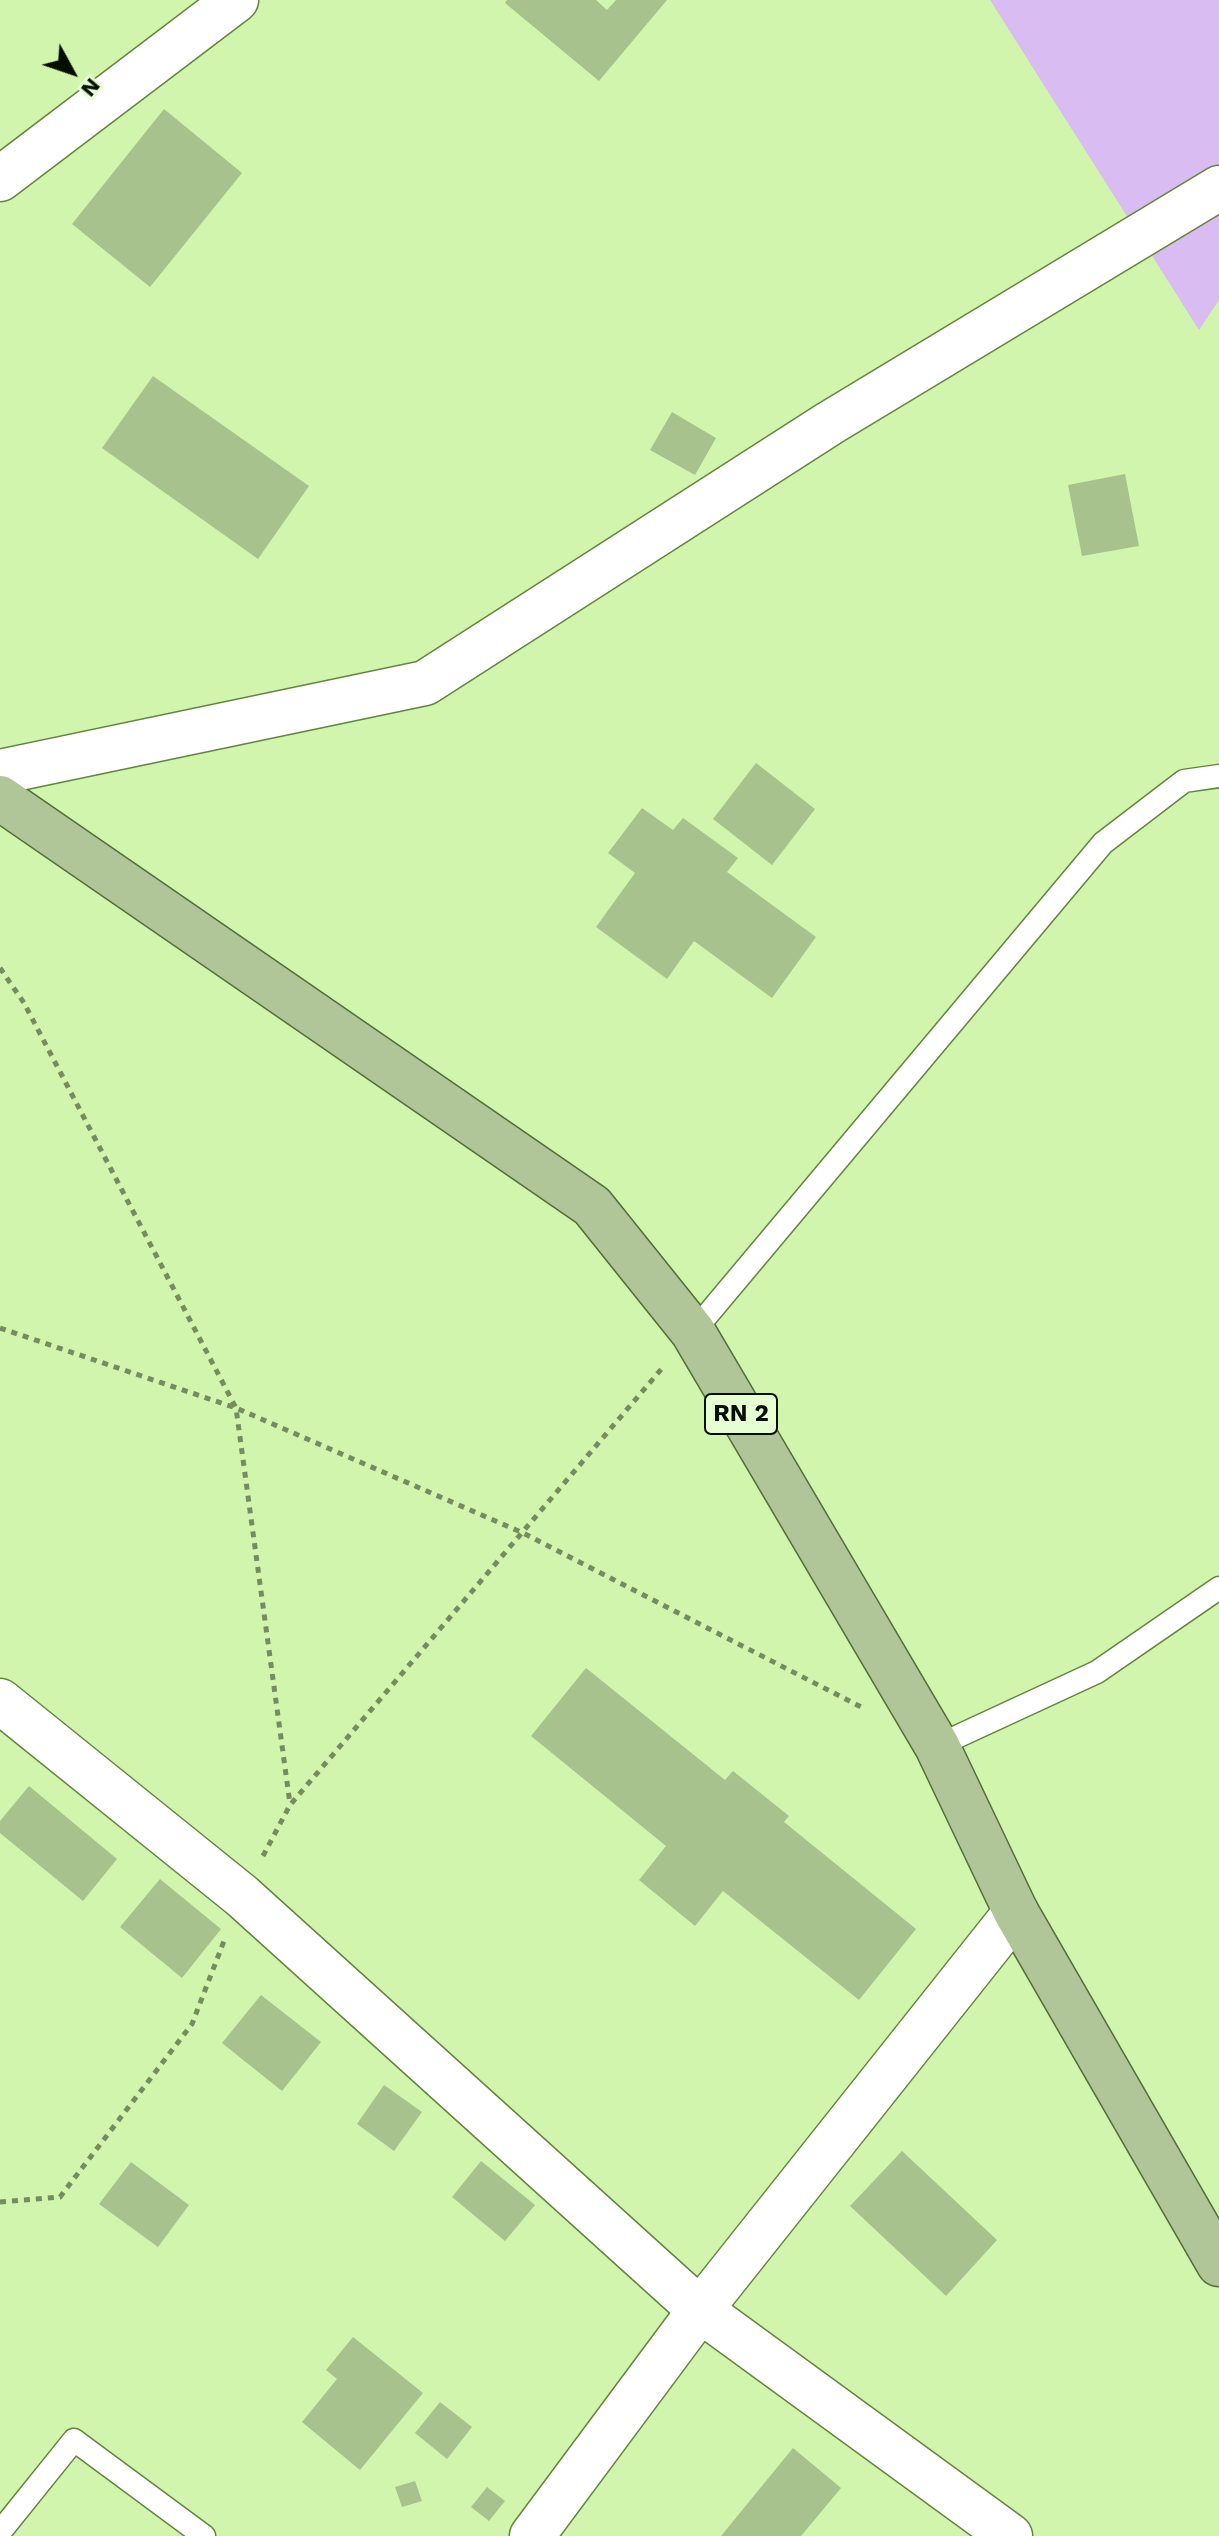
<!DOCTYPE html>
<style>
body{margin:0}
#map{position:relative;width:1219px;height:2536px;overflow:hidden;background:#d1f5ac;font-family:"Work Sans",sans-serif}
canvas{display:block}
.north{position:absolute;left:32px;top:32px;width:80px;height:80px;-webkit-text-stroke:6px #e7fdd2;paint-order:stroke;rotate:130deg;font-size:22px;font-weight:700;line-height:32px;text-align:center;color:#050f00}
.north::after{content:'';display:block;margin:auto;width:28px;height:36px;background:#050f00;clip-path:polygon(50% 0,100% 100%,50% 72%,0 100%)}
</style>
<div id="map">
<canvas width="1219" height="2536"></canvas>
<div class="north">N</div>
</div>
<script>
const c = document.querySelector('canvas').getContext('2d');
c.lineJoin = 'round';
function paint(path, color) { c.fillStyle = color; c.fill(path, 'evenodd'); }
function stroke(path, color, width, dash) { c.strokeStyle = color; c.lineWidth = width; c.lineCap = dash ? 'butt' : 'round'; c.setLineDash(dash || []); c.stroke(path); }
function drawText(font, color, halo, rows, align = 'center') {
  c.font = font + ' "Work Sans",sans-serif'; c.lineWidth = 7; c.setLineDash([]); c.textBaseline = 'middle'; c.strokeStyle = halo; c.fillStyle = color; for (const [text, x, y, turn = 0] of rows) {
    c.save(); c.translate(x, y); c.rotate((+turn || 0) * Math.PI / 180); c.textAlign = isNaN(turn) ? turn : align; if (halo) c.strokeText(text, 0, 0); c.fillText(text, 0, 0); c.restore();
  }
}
const green = new Path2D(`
 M990,0H1219V300L1199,330Z`);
const building = new Path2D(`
 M507,0H596L607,10L616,0H667L599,81L505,3Z
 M164,109L242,173L150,287L72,224Z
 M153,376L309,486L258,559L102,448Z
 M672,412L716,438L695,475L650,450Z
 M1125,474L1139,546L1082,556L1068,485Z
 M756,763L815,809L772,865L713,819Z
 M642,808L673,830L683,818L738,858L727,872L816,937L772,998L694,941L667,979L596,927L635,873L608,853Z
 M586,1668L725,1780L733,1771L789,1816L784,1822L916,1929L859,2000L723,1891L695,1926L639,1880L666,1846L531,1736Z
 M29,1786L117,1859L83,1901L0,1833V1821Z
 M160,1879L221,1929L182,1978L120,1927Z
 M261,1995L321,2042L282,2091L222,2043Z
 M384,2085L422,2112L394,2151L357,2124Z
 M902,2151L997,2240L946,2296L850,2206Z
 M481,2161L535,2205L505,2241L452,2197Z
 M131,2162L189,2205L158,2247L99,2204Z
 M353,2337L423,2393L360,2470L302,2422L337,2379L326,2370Z
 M440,2402L472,2427L447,2459L415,2433Z
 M793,2448L841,2488L801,2536H721Z
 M415,2481L422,2501L402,2507L395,2487Z
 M487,2487L505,2501L489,2521L471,2507Z`);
const path = new Path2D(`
 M0,968L24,1003L236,1408L290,1804
 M0,1328L236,1408L523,1533L861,1707
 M263,1856L290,1805L664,1366
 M0,2202L60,2197L192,2024L224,1941`);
const lane = new Path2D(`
 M693,1332L1103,843L1184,781L1219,776
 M937,1746L1097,1672L1219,1588
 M0,2532L74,2440L204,2536`);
const street = new Path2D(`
 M0,179L236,0
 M0,772L425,683L830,423L1219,188
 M0,1701L242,1896L700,2310L1010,2536
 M532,2536L700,2310L1016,1912`);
const primary = new Path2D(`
 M0,798L592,1206L693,1332L937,1746L1016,1912L1219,2264`);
const shields = [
 [741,1414,72]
];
const shieldNames = [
 ["RN 2",741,1414]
];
paint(green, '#d9bcf1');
paint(building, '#a7c28c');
stroke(lane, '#658440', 25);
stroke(street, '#658440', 47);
stroke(primary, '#526d37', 47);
stroke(path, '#758d5e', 5, [6, 6]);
stroke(lane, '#fff', 22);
stroke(street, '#fff', 44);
stroke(primary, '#b0c598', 44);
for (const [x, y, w] of shields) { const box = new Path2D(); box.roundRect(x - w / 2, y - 20, w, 40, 6); c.fillStyle = '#e7fdd2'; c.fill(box); stroke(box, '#050f00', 2); }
drawText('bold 24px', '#050f00', null, shieldNames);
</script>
